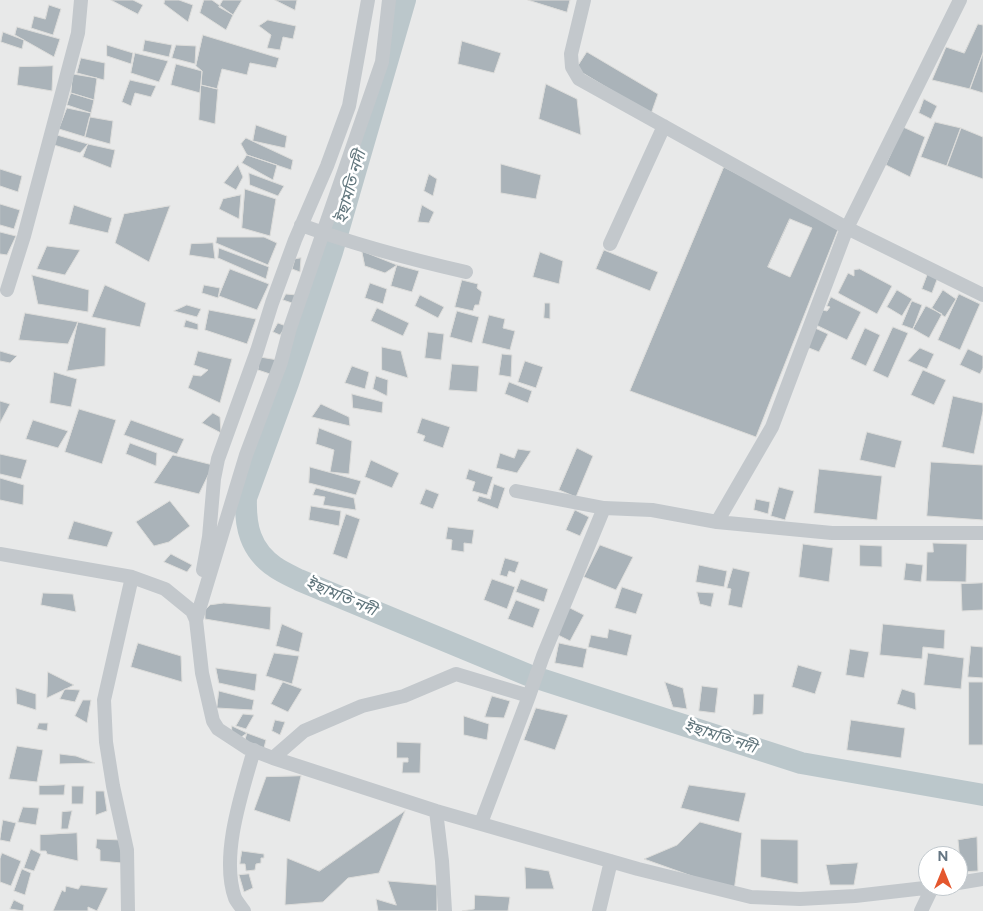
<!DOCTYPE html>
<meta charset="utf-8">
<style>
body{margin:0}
#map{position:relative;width:983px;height:911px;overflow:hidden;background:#fafaf8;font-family:Figtree,sans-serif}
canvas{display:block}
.north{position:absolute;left:918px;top:846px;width:50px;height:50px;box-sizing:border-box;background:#fff;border:1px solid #c1c8cd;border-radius:50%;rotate:0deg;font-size:14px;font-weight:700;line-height:20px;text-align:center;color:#657683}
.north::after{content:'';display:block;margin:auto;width:18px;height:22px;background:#e4572e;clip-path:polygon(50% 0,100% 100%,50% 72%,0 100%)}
</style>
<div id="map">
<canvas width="983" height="911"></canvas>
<div class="north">N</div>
</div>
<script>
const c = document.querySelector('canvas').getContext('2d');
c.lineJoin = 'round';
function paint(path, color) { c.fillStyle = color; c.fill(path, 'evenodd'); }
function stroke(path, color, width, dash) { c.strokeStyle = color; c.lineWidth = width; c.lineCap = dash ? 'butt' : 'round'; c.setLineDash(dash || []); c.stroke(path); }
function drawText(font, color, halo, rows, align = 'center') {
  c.font = font + ' Figtree,"Noto Sans Bengali",sans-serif'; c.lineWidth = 5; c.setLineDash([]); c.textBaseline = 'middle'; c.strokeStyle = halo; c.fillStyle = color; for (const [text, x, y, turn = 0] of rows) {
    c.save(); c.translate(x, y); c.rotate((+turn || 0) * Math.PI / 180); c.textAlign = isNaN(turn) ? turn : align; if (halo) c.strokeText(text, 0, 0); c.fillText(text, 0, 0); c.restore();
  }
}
const built = new Path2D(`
 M0,0H983V911H0ZM928,856H958V886H928Z`);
const river = new Path2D(`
 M405,0L332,252L288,383L246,498C245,526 250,550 275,567C282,572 291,576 299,580L528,675L801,763L983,795`);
const building = new Path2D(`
 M111,0H133L143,5L138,14Z
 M165,0H179L193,5L188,22L164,4Z
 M204,0H212L233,15L226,30L200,13Z
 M223,0H242L233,15L219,7Z
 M275,0H297L295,10Z
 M528,0H570L567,12Z
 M49,5L61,9L53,35L31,28L34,16L45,19Z
 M268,20L296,26L293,39L283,37L280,50L267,48L271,35L259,26Z
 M978,24L983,25V53L970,89L932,80L946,47L964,53Z
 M17,27L60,39L54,57L15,35Z
 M3,32L24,40L22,49L1,42Z
 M203,35L279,58L276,68L250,63L247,75L222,69L217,89L201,85L202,71L196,66Z
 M145,40L172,45L169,57L143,51Z
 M462,41L501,53L494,73L458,64Z
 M107,45L133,53L131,64L107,56Z
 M176,45L196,46L195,64L172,58Z
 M587,52L658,94L651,114L576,69Z
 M135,53L168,61L159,82L131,73Z
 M983,53V93L970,89Z
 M81,58L105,63L104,80L77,73Z
 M176,64L202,71L200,93L171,85Z
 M53,66L52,91L17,85L19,67Z
 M73,74L97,78L94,100L71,93Z
 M130,80L156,86L151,97L135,93L131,106L122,102Z
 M546,84L577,99L581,135L539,119Z
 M201,85L218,89L215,124L199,120Z
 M71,93L94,100L91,113L67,105Z
 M924,99L937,106L931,119L919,113Z
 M67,108L91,113L85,137L59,129Z
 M90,117L113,121L110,144L85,137Z
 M935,122L961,128L947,166L921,157Z
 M256,125L287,136L285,148L253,141Z
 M903,127L925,137L910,177L886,165Z
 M961,128L983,137V179L947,166Z
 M57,135L88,144L80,153L54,145Z
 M246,138L293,160L291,170L247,155L241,144Z
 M88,144L115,150L111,168L83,157Z
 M247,155L277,165L273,180L242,163Z
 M501,164L541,175L536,199L501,193Z
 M238,165L243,177L236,190L224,183Z
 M724,167L839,227L756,437L630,391Z
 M0,169L22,176L18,192L0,186Z
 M249,173L284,186L278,196L250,185Z
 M429,174L437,179L433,196L424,191Z
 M245,189L276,199L270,236L242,228Z
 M241,195L239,219L219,209L223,199Z
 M0,204L20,210L14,229L0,225Z
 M74,205L112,218L108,233L69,224Z
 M422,205L434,212L429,223L418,222Z
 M170,206L149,262L115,243L124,214Z
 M790,219L812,228L790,277L768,267Z
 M0,232L16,236L7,255L0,254Z
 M217,237H264L277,243L268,265L216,243Z
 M213,243L215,259L189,255L191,244Z
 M47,246L80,250L65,275L37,269Z
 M219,248L269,267L266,279L218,258Z
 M604,250L658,272L650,291L596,269Z
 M362,251L397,265L385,273L365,266Z
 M540,252L563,261L559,284L533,277Z
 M301,258L300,272L292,269L295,259Z
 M397,265L419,271L412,292L391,286Z
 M230,269L269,284L257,310L219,296Z
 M860,269L892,286L877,314L838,293L848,273L854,276V270Z
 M928,273L938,277L932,293L922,289Z
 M32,275L89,290L88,312L38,304Z
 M462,280L478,284L477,288L482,292L479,305H475L473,311L455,307Z
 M370,283L387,289L383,304L365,298Z
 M105,285L146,303L140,327L92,317Z
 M204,285L220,288L218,298L202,293Z
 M897,290L912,299L902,316L887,307Z
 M943,290L956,299L945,317L932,308Z
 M286,294L297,295L295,304L283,300Z
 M959,294L980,304L960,350L938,340Z
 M420,295L444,307L438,318L415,306Z
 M831,297L861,312L847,340L816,325L823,310L827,311L830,307L827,306Z
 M912,301L922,305L913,329L902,325Z
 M545,303H550V319L544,318Z
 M187,305L201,309L197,317L174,311Z
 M926,306L942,314L929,338L913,329Z
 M377,308L409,323L403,336L371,321Z
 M209,310L256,319L247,344L205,330Z
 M457,311L479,317L472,343L450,337Z
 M25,313L78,322L68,344L19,340Z
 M489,315L505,319L503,328L515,331L510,350L482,343Z
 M186,320L198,324V330L184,327Z
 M78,322L106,328L105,366L67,371Z
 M278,323L286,326L280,335L273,332Z
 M813,327L828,334L819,352L804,346Z
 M893,327L908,333L888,378L873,371Z
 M865,328L880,335L866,366L851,359Z
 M428,332L444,334L441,360L425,358Z
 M382,347L401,351L408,378L382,370Z
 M920,348L934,354L927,369L908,361Z
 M968,349L983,356V368L980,374L960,365Z
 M0,351L17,356L10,363L0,361Z
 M198,351L232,359L220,403L188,388L193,375L201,376L208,370L194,365Z
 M502,354L512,355L511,377L499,375Z
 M260,357L278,360L273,375L258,370Z
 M525,361L543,367L536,388L518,382Z
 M452,364L479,366L477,392L449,390Z
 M352,366L369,372L365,389L345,383Z
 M923,370L946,380L934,405L911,395Z
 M54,372L77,379L71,407L50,403Z
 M376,376L388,380L387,396L373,389Z
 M509,382L532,391L528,403L505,394Z
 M352,394L383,402L382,413L353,408Z
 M953,396L983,403V411L974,454L942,447Z
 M0,401L10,404L0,423Z
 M321,404L349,417L350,426L312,417Z
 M79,409L116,420L102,464L65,452Z
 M213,413L220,417L221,433L202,423Z
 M422,418L450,427L443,448L423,441L425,436L417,433Z
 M33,420L68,431L58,448L26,439Z
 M131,420L184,439L177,454L124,435Z
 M319,428L352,441L349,474L330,472L334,450L316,444Z
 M867,432L902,441L895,468L860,460Z
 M130,443L157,453L156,466L126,454Z
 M577,448L593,456L576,497L559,490Z
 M518,449L531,451L517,473L496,468L500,453L514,458Z
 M0,454L27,460L21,479L0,474Z
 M173,455L213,465L199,494L154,483Z
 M371,460L399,473L392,488L365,477Z
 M931,462L983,465V520L927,516Z
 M310,467L361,481L356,495L309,483Z
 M469,469L493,477L487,495L472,491L475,482L466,479Z
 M819,469L882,476L877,520L814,513Z
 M0,478L24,485L23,505L0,500Z
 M494,484L505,488L498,509L477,501L479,496L490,499Z
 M779,487L794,491L785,520L771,516Z
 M316,488L354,498L356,510L323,505L325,497L313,495Z
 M426,489L439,494L433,509L420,504Z
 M756,499L770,502L768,514L754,510Z
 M170,501L190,526L169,542L154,546L136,522Z
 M311,506L341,511L339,526L309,520Z
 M575,510L589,517L580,536L566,530Z
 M346,514L360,519L347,559L333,554Z
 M74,521L113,532L107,547L68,539Z
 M448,527L474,530L472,544L464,543V552L451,550L452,540L446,539Z
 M933,543L967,544L966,582L926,581L927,552H933Z
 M803,544L833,548L829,582L799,577Z
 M600,545L633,557L616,590L584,577Z
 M860,545L882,546V567L860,566Z
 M171,554L192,565L187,572L164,562Z
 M505,558L519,562L515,573L509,571L507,577L500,575Z
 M906,563L923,565L921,582L904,580Z
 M699,565L727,571L724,587L696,582Z
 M733,568L750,572L742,608L728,605L731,589L727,588Z
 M492,579L515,587L507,609L484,600Z
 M521,579L548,589L544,602L516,592Z
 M983,583V610L962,611L961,584Z
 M622,587L643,594L636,614L615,608Z
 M697,592L714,593L711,607L700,604Z
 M43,593L73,594L76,612L41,605Z
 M516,600L540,609L533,628L508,619Z
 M224,603L271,607L270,630L205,619V610L210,605Z
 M568,607L584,615L570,641L556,634Z
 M282,624L303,633L299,652L276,646Z
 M883,624L945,630L944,649L923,647L922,659L880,655Z
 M609,629L632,635L627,656L588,647L591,635L607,638Z
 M138,643L181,656L182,682L131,667Z
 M559,643L587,649L583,668L555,663Z
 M971,646L983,647V678L968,677Z
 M850,649L869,652L864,678L846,675Z
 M274,653L299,656L292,684L266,676Z
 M928,653L964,658L961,689L924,685Z
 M798,665L822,672L815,694L792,687Z
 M216,668L257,674L255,691L219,683Z
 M48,672L74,685L47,698Z
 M283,682L302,689L288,712L271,704Z
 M665,682L683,688L687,709L673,707Z
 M969,682H983V745H969Z
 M702,686L718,688L715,713L699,711Z
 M16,688L36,694V710L17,704Z
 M65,689L80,690L75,702L60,699Z
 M902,689L915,693L916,710L897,704Z
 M219,691L254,700L252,710L217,708Z
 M754,694H764L763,714L753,715Z
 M492,696L510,701L504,718L485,717Z
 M83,700H91L87,723L75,716Z
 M536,708L568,715L555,750L524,740Z
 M243,714L254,715L246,729L236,726Z
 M464,716L489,724L487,740L464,735Z
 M275,720L285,722L280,735L272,731Z
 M851,720L905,728L901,758L847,750Z
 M39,723H48L47,731L37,729Z
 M232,726L247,733L240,738L232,732Z
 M247,733L266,740L264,748L245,741Z
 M397,742L421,743L420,773H402L403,762H408V758H397Z
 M17,746L43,750L37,782L9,779Z
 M60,754L76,756L95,763L60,764Z
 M301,776L290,822L254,810L266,777Z
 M65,785L64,795H39V786Z
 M689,785L746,793L739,822L681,808Z
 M72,786H84L83,804H72Z
 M96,791H104L107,811L96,815Z
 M23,807L39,808L36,825L18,822Z
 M72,811L68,829H61L62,812Z
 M405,811L379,873L348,878L323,902L285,905L287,858L319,871Z
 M3,820L16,823L10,842L0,840Z
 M700,822L742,833L734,891L644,859L677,845Z
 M77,833L78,861L47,854L46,851H40V835Z
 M977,837L978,871L961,872L958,840Z
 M97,839L122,840V863L100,861V850L96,848Z
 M761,839L798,840V884L761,877Z
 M31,849L41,854L34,871L24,868Z
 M242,851L264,854V858H261V863L256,864L255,870L246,871L245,864H240Z
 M2,853L21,861L11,886L0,882V859Z
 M858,863L854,885H830L826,865Z
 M525,867L549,871L554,889H526Z
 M22,869L31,873L25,895L14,891Z
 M249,874L253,888L244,892L239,875Z
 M388,881L437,885V911H378L376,899L396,905Z
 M81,885L108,888L97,911L88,907V911H53L62,890L65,892L66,886L78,889Z
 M475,895L510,897L508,911H462L474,909Z
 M14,900L24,905L23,911L10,909Z`);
const street = new Path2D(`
 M584,0L571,54L572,67L579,79L847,228L983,295
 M301,225C356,245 409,259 466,272
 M610,244L664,126
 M7,290L24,236L78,33L81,0
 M516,491L604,508L652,510L717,522L832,533H983
 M717,522L772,427L847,228L960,0
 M0,554L132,577L165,589L192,611L196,620L202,673L213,721L218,729L247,748L273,758L436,811L638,869L751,897L800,899L855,896L942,886
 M203,570L209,537L214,479L218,459L257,351L272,303L295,240L327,166L349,106L368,0
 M196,620L246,455L281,362L290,328L382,62L389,0
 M273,758L304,731L362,706L404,696L456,674L529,696
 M436,811L442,861L445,911
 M481,823L529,696L543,656L604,508
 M958,883L983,879
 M128,911L127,850L113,786L106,742L104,700L132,577
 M244,911C241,907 237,902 235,898C220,856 242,792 254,750
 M599,911L611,861
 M921,911L932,888`);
const waterNames = [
 ["ইছামতি নদী",351,187,-74],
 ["ইছামতি নদী",341,597,23],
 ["ইছামতি নদী",720,737,18]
];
paint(built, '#e8e9e9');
stroke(river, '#bbc7cb', 22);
paint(building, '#aab3b9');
stroke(building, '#dcdcda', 1);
stroke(street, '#c3c8cc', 14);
drawText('italic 16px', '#60757c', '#fff', waterNames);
</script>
